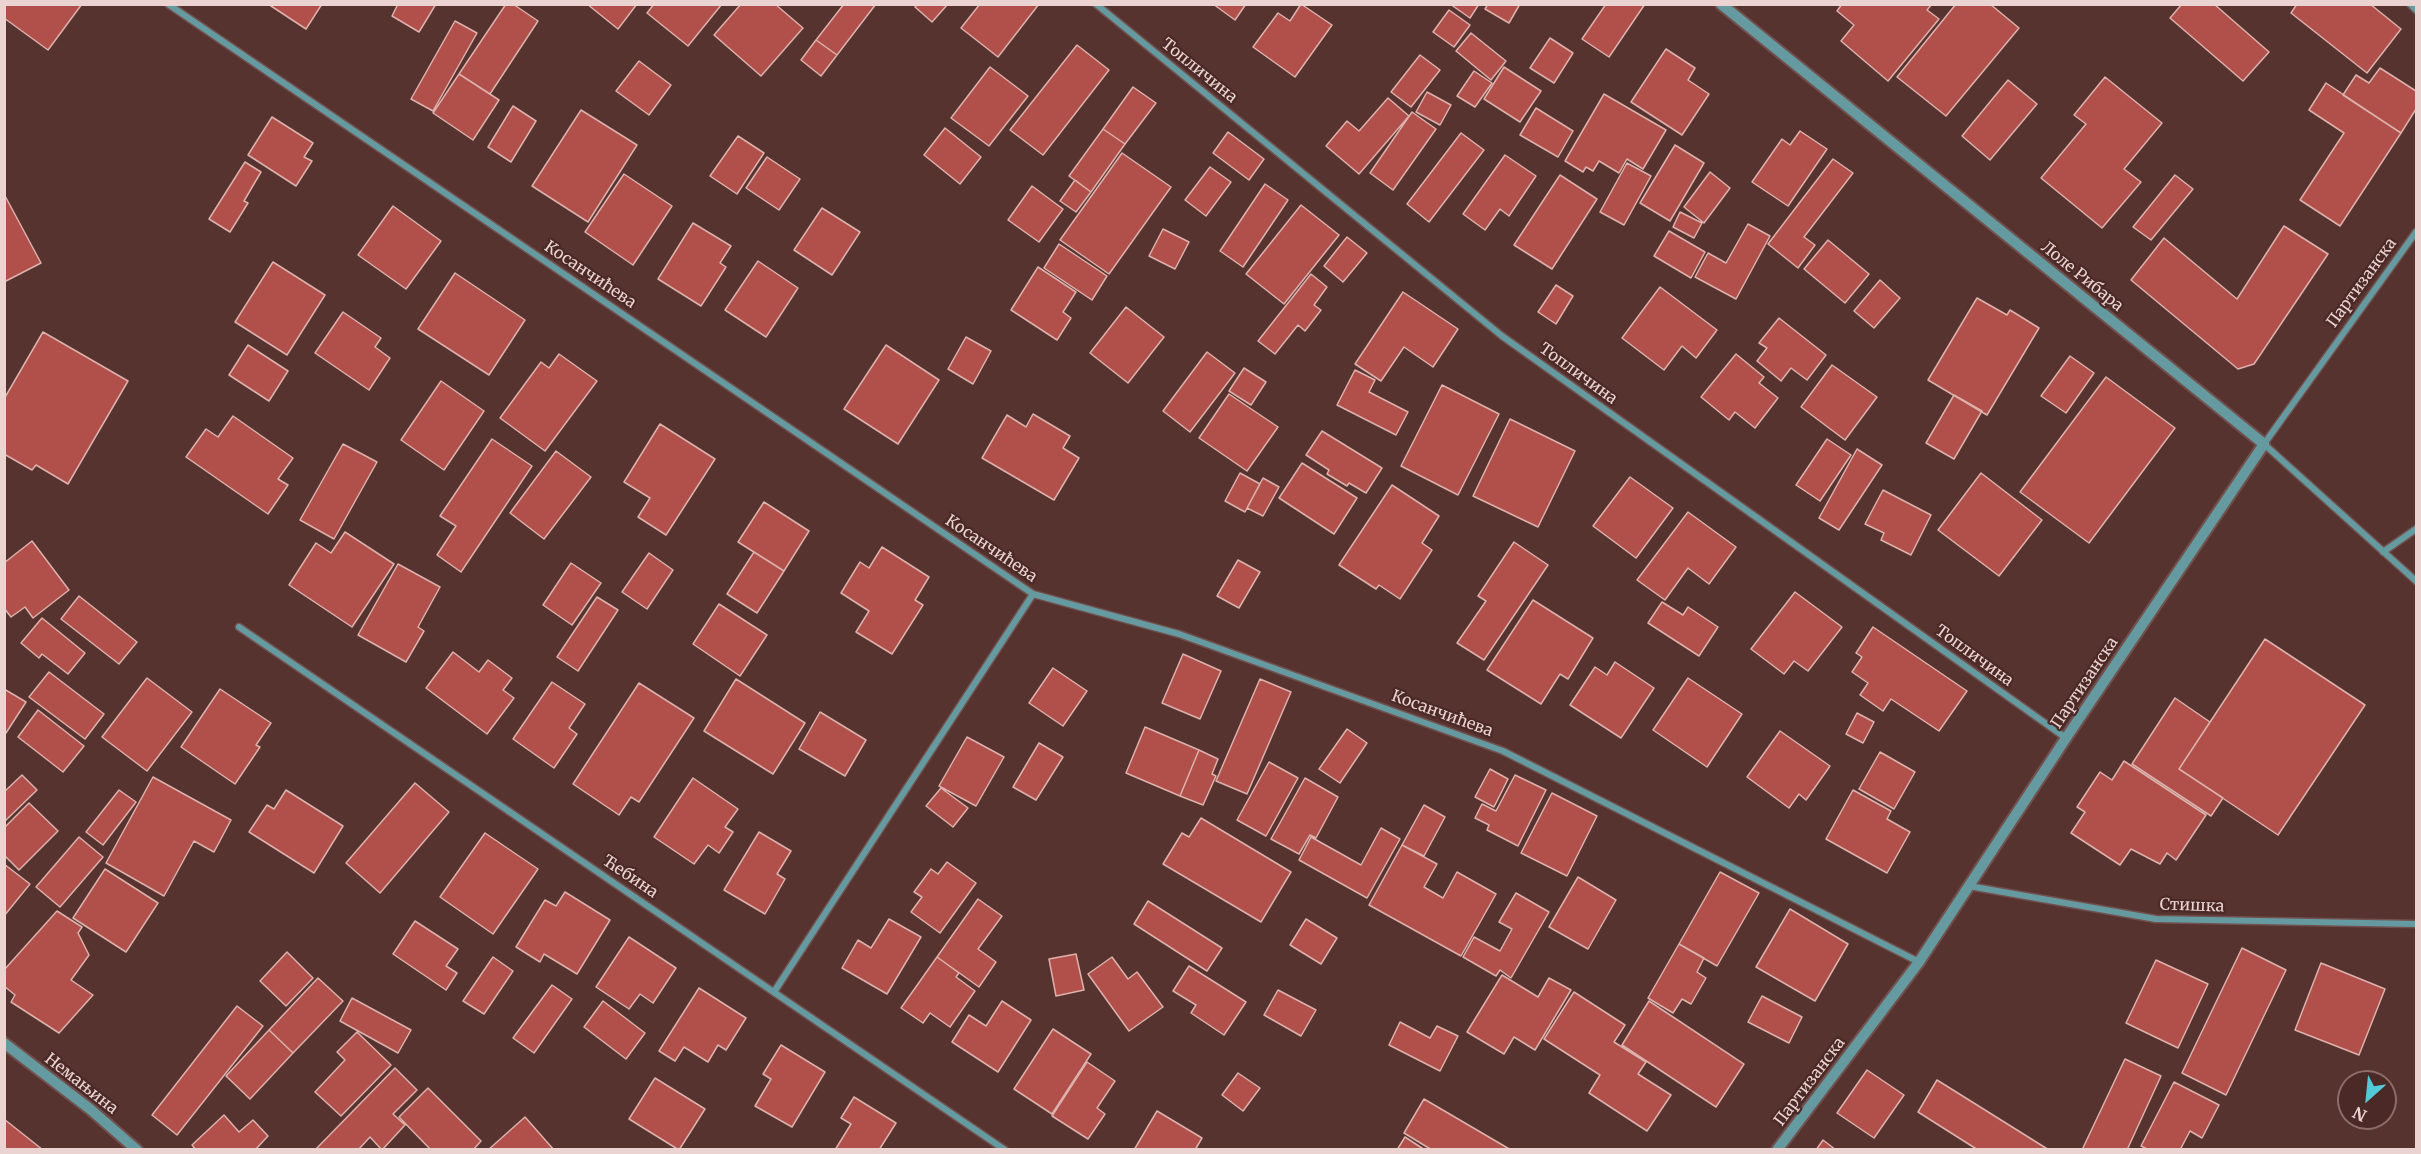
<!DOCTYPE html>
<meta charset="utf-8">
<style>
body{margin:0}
#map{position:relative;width:2421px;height:1154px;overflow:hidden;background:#573330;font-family:Merriweather,serif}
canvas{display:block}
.frame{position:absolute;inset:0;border:6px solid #ead3d1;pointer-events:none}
.north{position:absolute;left:2337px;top:1070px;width:60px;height:60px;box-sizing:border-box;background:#4b2926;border:2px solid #8b6d6a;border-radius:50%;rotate:207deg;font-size:16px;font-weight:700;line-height:24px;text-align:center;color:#ead3d1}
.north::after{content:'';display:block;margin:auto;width:21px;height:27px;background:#52cbd8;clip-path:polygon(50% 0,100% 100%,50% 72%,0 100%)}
</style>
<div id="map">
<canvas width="2421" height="1154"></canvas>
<div class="frame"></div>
<div class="north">N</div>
</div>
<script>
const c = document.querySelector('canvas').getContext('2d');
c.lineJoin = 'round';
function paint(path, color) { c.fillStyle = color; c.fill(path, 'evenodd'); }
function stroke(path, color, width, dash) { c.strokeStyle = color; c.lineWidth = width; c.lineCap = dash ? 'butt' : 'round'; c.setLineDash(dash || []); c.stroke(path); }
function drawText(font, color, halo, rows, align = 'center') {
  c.font = font + ' Merriweather,serif'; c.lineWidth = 4.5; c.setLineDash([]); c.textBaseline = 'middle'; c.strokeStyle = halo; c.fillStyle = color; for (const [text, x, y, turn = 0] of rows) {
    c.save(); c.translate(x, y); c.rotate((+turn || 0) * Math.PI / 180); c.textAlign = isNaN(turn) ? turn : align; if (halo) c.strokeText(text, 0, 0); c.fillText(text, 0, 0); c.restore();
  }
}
const building = new Path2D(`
 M4,4H82L48,50L4,18Z
 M268,4H322L306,29Z
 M398,4H436L419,32L392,16Z
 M506,4H513L538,21L490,94L459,74Z
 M587,4H637L618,29Z
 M654,4H722L688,46L647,13Z
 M741,4H775L803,28L761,76L714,35Z
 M844,4H876L837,55L816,40Z
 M918,4H948L932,22L915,7Z
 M980,4H1039L998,57L961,28Z
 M1213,4H1246L1235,20Z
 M1301,4L1332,25L1295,77L1253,47L1278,13L1290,21Z
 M1450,4H1479L1470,18Z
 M1488,4H1520L1509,23L1485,9Z
 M1606,4H1645L1609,57L1582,39Z
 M1842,4H1932L1927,10L1939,19L1888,81L1841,41L1854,25L1837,11Z
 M1956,4H1990L2019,28L1946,116L1897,77Z
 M2182,4H2214L2269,52L2243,81L2170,18Z
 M2297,4H2370L2401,29L2367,73L2291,13Z
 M1449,10L1470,25L1454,47L1433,32Z
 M455,21L477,33L433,111L411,99Z
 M1471,33L1506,61L1491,80L1456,51Z
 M1550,38L1573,53L1554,83L1530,68Z
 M816,40L837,55L821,76L801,60Z
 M1077,45L1109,70L1043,155L1010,130Z
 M1666,49L1695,68L1688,80L1709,94L1682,135L1631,102Z
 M1420,55L1440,70L1411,107L1391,92Z
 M639,61L671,85L649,115L616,91Z
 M990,67L1028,96L989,146L951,118Z
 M1504,67L1541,91L1520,122L1484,99Z
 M2380,68L2416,91V109L2401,133L2343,95L2356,75L2369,83Z
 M1474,71L1492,83L1475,107L1457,96Z
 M459,74L499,100L473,140L433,113Z
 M2105,77L2162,123L2124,169L2141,182L2102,228L2041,178L2086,124L2074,115Z
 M2008,80L2037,104L1990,160L1962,136Z
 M2326,83L2401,133L2340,226L2300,200L2344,133L2309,110Z
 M1133,87L1156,103L1125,144L1103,129Z
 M1427,92L1451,105L1440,125L1416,112Z
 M1604,94L1666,130L1643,169L1627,159L1619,173L1599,161L1593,171L1586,167L1583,172L1565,161Z
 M1388,98L1409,116L1359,174L1326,146L1347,121L1359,131Z
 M513,106L536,121L511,162L488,147Z
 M1536,108L1573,131L1558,157L1520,135Z
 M581,110L637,145L588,222L532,186Z
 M1412,112L1436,129L1393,190L1370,173Z
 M272,117L313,143L304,157L312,161L296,186L248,155Z
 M945,128L981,157L960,184L924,155Z
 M1103,129L1125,144L1091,192L1069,176Z
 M1800,131L1827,149L1788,206L1752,182L1782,139L1790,145Z
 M1228,132L1264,159L1249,180L1213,153Z
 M1461,133L1484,150L1429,222L1407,204Z
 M738,136L764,153L737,194L710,176Z
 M1675,145L1704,163L1670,221L1640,203Z
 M1122,153L1171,187L1109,274L1060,240Z
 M1505,155L1536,176L1509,216L1500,209L1485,230L1463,214Z
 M767,157L800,179L779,210L746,188Z
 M1833,159L1853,173L1804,237L1815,245L1798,268L1768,244Z
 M245,162L261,172L244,201L248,203L230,232L209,219Z
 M1627,163L1651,176L1624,225L1600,212Z
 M1210,167L1231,182L1206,216L1185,200Z
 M1710,172L1730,188L1704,223L1684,207Z
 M624,174L672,206L633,265L585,232Z
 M1560,175L1597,199L1552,269L1514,245Z
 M2175,175L2193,189L2151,240L2133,227Z
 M1075,180L1091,192L1076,212L1060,201Z
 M1265,184L1288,200L1243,267L1220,251Z
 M1032,186L1063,209L1039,242L1008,220Z
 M4,194L41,263L4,282Z
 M1301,205L1339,235L1284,304L1246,274Z
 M393,206L441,241L406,289L358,255Z
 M822,208L860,232L832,275L794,250Z
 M1680,212L1702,223L1694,238L1673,227Z
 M693,223L731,246L720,263L726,267L701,306L658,279Z
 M1748,224L1770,236L1736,299L1695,277L1708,253L1726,263Z
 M2284,226L2328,254L2254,364L2238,369L2131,280L2164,238L2237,299Z
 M1163,229L1189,242L1175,269L1149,256Z
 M1669,231L1705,252L1691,278L1654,256Z
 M1347,237L1367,253L1343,282L1324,266Z
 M1828,240L1869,274L1845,303L1804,269Z
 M1059,244L1107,276L1092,300L1044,268Z
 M758,261L798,288L766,337L725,310Z
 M273,262L325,295L287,355L235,322Z
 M1038,267L1076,292L1063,312L1071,318L1057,340L1011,310Z
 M455,273L525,320L489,375L418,329Z
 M1311,274L1327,287L1314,305L1321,310L1305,331L1298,325L1275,354L1258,341Z
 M1880,280L1900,298L1874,328L1854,311Z
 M1556,285L1573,296L1556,324L1538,312Z
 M1660,287L1717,330L1696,358L1682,346L1664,370L1622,338Z
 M1403,292L1458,329L1433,367L1404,347L1381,381L1355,364Z
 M1977,298L2007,315L2010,310L2039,328L1987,415L1928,380Z
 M1126,307L1164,337L1128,383L1090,353Z
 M343,312L381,338L375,347L390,358L369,390L315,353Z
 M1779,318L1826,355L1807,380L1791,368L1781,381L1757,361L1767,348L1759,343Z
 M43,332L128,381L68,484L36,465L32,470L4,454V399Z
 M966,337L991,351L973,384L948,369Z
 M248,345L288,371L269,401L229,375Z
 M886,345L939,380L898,444L844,409Z
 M1207,352L1235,373L1190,432L1163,411Z
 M559,354L597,381L545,451L500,418L541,362L549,368Z
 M1736,354L1764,377L1759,383L1778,398L1755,428L1735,412L1729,420L1701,397Z
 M2070,356L2094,373L2066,413L2041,396Z
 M1832,365L1877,397L1845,440L1801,407Z
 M1244,368L1266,382L1251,405L1229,391Z
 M1355,370L1375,380L1369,392L1408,412L1396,435L1337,405Z
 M2106,377L2175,428L2089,543L2020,492Z
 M441,381L484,411L444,470L401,440Z
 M1442,385L1499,414L1458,495L1401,466Z
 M1229,394L1278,427L1247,471L1199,438Z
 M1954,395L1982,411L1954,459L1926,443Z
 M1033,414L1070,436L1063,448L1079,458L1054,500L982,458L1007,415L1026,427Z
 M233,416L293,458L278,479L288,485L268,514L186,457L206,429L218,437Z
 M1510,419L1575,451L1538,527L1473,496Z
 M660,424L715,459L666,535L638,517L650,498L624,482Z
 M1322,431L1382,468L1366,493L1349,483L1347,486L1327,474L1329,470L1306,455Z
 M492,439L532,466L461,572L437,555L456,526L440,516Z
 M1827,439L1851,455L1820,501L1796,485Z
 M343,444L377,462L334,539L300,520Z
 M1857,449L1882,465L1839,530L1819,518Z
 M556,451L591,477L544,539L510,513Z
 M1302,463L1357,498L1334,534L1279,498Z
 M1240,473L1260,484L1245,512L1225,501Z
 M1981,473L2042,520L1999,576L1938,530Z
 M1630,477L1673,508L1636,558L1593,526Z
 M1263,478L1279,487L1263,516L1247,508Z
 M1392,485L1439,516L1422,543L1432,550L1400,599L1379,585L1376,589L1339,565Z
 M1883,490L1931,515L1911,555L1881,540L1884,533L1865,524Z
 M764,502L809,531L784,571L738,542Z
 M1688,512L1736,547L1709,584L1688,568L1665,600L1637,580Z
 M345,532L394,564L352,627L289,585L316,543L331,553Z
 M32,541L69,590L33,618L25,607L11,617L4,608V563Z
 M1514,542L1548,565L1484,660L1457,643L1486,601L1478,596Z
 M882,547L929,577L915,600L923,605L892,654L856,632L869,611L841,593L860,562L869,568Z
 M754,552L784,571L757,613L727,594Z
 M649,553L673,570L647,609L622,592Z
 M1238,560L1260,572L1239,608L1217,596Z
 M571,563L601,583L572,625L543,605Z
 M398,564L440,587L418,627L424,631L406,662L358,635Z
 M1795,592L1842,627L1808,671L1794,661L1784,674L1751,649Z
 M79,596L137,642L119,664L61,619Z
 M597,597L618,610L578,671L557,657Z
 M1533,600L1593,638L1568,679L1560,674L1541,704L1487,670Z
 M1662,602L1683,615L1688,607L1718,627L1699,656L1648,623Z
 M719,604L767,635L740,676L693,644Z
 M42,618L85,653L68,674L42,654L39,658L21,643Z
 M1873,627L1967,691L1939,731L1891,699L1883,711L1860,695L1868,683L1852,672L1862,657L1856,653Z
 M2265,639L2365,705L2278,835L2179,769Z
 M453,652L479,672L488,660L512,678L503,690L514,698L487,734L426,688Z
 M1183,654L1221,671L1200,719L1162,703Z
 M1615,662L1654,688L1621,738L1570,705L1595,667L1607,675Z
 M1053,668L1087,691L1063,726L1029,703Z
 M49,672L104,714L85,739L29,697Z
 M147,678L192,712L147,771L102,737Z
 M1688,678L1742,714L1707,767L1653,730Z
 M736,679L805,723L773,774L704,731Z
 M1260,679L1291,692L1247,794L1216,781Z
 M552,682L585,704L569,728L577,734L554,768L513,739Z
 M639,683L694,718L639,802L631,797L619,815L573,784Z
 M4,689L26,702L6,733L4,732Z
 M220,689L271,723L256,745L260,747L235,784L181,747Z
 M2175,698L2210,722L2179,769L2223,798L2211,816L2132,764Z
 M38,710L84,746L63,772L18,737Z
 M820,712L866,740L845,776L799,749Z
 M1857,713L1874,722L1863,743L1846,734Z
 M1145,727L1199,750L1180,796L1126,773Z
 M1347,729L1367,743L1340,783L1319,769Z
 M1780,731L1830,766L1806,800L1799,794L1789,808L1747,777Z
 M967,737L1004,757L976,806L939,786Z
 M1039,743L1063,757L1036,800L1013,787Z
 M1199,750L1218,759L1212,774L1216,776L1203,805L1180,796Z
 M1880,752L1915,772L1894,809L1859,789Z
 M2124,761L2206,815L2176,860L2167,853L2160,864L2131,849L2120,865L2071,833L2085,812L2077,807L2100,772L2112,780Z
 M1269,762L1298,778L1266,836L1237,820Z
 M1490,769L1508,779L1494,807L1475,797Z
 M22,775L37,790L4,822V792Z
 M1515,775L1546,790L1518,846L1487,830L1489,825L1475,818L1482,804L1496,811Z
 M153,777L231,820L214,852L194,841L164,896L106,863Z
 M693,778L738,809L725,827L733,832L719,853L708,845L694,864L654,837Z
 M1305,778L1338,797L1316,838L1310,835L1299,854L1271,839Z
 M415,783L449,812L380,893L346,863Z
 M941,788L968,808L953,827L926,806Z
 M119,790L136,802L103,845L86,832Z
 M286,790L343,826L314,873L249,832L267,805L274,809Z
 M1853,790L1891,811L1887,819L1910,832L1887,873L1826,839Z
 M1552,793L1597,816L1567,876L1521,853Z
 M29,803L58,831L19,870L4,855V828Z
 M1424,805L1445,817L1424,856L1402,845Z
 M1201,818L1291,872L1261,922L1163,864L1182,833L1189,837Z
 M1381,828L1400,839L1367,898L1299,860L1311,837L1361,865Z
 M759,832L791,851L777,874L785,879L765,914L724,890Z
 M485,833L538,869L493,934L440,897Z
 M79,837L103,857L60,907L36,887Z
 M1402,845L1437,864L1424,887L1443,898L1457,872L1496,894L1461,956L1369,905Z
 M947,862L976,883L940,933L911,912L922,897L914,892L931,869L938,874Z
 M4,864L30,884L4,916Z
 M105,869L158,903L126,952L73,918Z
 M1720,872L1759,893L1717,966L1679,944Z
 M1578,877L1616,900L1588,949L1549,927Z
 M565,892L610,920L577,974L544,954L540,962L516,947L545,900L556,906Z
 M1516,893L1549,912L1511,978L1500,970L1496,976L1463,957L1474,937L1500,951L1512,929L1499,922Z
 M978,899L1002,916L978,949L996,962L979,987L937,957Z
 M1148,901L1222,948L1207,971L1134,924Z
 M1790,909L1848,944L1815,1001L1756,967Z
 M57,911L82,927L78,933L89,955L71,980L93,995L59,1033L11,1002L15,995L4,986V970Z
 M889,919L921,937L887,994L842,968L858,940L871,948Z
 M1306,919L1337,938L1321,964L1290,945Z
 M415,921L458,949L446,966L457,973L446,990L393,954Z
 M629,937L676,968L653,1003L640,994L629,1009L596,987Z
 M1679,944L1704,958L1697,972L1706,978L1691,1004L1682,999L1673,1013L1648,998Z
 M2242,948L2286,970L2226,1095L2182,1073Z
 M287,952L313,978L286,1006L260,981Z
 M1076,954L1084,990L1056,996L1049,959Z
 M493,957L513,971L484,1014L463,1001Z
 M937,957L959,973L956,977L975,991L950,1027L930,1013L923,1023L901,1008Z
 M1112,957L1128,979L1137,972L1163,1007L1129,1031L1088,974Z
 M2156,960L2208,984L2178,1048L2126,1023Z
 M2321,963L2385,989L2359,1055L2295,1030Z
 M1189,966L1246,1002L1224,1035L1191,1013L1196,1005L1173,991Z
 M1502,975L1538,997L1549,978L1571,990L1535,1050L1514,1037L1504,1054L1467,1032Z
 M318,978L343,1001L293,1053L269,1030Z
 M552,985L572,999L534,1053L513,1038Z
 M699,988L746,1018L726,1050L718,1045L708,1062L684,1047L675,1061L659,1051Z
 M1278,990L1316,1010L1301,1036L1264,1015Z
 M1574,992L1625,1025L1614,1042L1646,1062L1638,1074L1671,1095L1647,1131L1589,1093L1600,1075L1544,1039Z
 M1762,996L1802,1017L1789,1043L1748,1022Z
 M352,998L411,1030L398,1053L340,1021Z
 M603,1001L645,1033L626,1059L584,1027Z
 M1002,1001L1031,1020L998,1072L952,1042L969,1015L986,1026Z
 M1649,1001L1744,1064L1716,1107L1622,1045Z
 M237,1006L263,1026L177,1135L152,1115Z
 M1400,1022L1430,1038L1437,1026L1458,1036L1440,1071L1389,1045Z
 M1053,1029L1091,1054L1052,1114L1014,1089Z
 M269,1030L293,1053L250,1099L226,1076Z
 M357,1032L391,1065L341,1116L315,1092L345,1060L337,1052Z
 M781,1045L825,1072L792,1127L755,1106L771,1079L763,1074Z
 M2125,1059L2161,1076L2127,1150H2082Z
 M1087,1062L1115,1081L1097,1108L1105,1114L1088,1139L1052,1116Z
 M395,1068L417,1090L393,1114L405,1125L382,1150L370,1137L358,1150H315Z
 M1867,1070L1904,1095L1874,1138L1837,1113Z
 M1238,1073L1260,1088L1243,1111L1222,1095Z
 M655,1078L705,1109L679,1150L629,1119Z
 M1937,1080L2049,1150H1978L1918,1112Z
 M2174,1082L2219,1105L2202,1138L2190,1131L2180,1150H2149L2141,1146Z
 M428,1088L481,1141L473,1150H431L399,1117Z
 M854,1097L896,1123L879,1150H835L851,1124L841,1118Z
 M1424,1099L1511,1150H1432L1404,1133Z
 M1157,1111L1202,1138L1195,1150H1134Z
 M224,1115L239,1132L253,1120L268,1136L255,1150H196L192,1145Z
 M525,1117L554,1150H488Z
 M4,1119L43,1150H4Z
 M1405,1137L1425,1150H1397Z
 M1823,1140L1836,1150H1816Z`);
const minor = new Path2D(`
 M168,4L1033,594L1179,634L1503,751L1919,962
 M1096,4L1502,336L2066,738
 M2410,4L2416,10
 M2416,232L2264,444L2416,581
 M2383,552L2416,529
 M239,627L1005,1150
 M1969,886L2156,919L2416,924
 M774,992L1033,594`);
const tertiary = new Path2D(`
 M1721,4L2264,444L2066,738L1919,962L1777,1150
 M4,1043L90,1109L137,1150`);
const streetNames = [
 ["Топличина",1199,71,39],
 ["Косанчићева",590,275,34],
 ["Лоле Рибара",2082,277,39],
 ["Партизанска",2362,283,-54],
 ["Топличина",1578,374,36],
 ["Косанчићева",991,549,34],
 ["Топличина",1974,656,36],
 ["Партизанска",2085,683,-56],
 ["Косанчићева",1442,714,20],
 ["Ћебина",630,877,34],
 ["Стишка",2192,906,2],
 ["Партизанска",1810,1082,-53],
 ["Немањина",81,1084,38]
];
paint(building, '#b1504b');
stroke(building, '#ddb1ac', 1.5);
stroke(minor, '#71504d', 9);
stroke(tertiary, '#71504d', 14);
stroke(minor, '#649aa0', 6);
stroke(tertiary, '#649aa0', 10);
drawText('16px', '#ead3d1', '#4b2926', streetNames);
</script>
